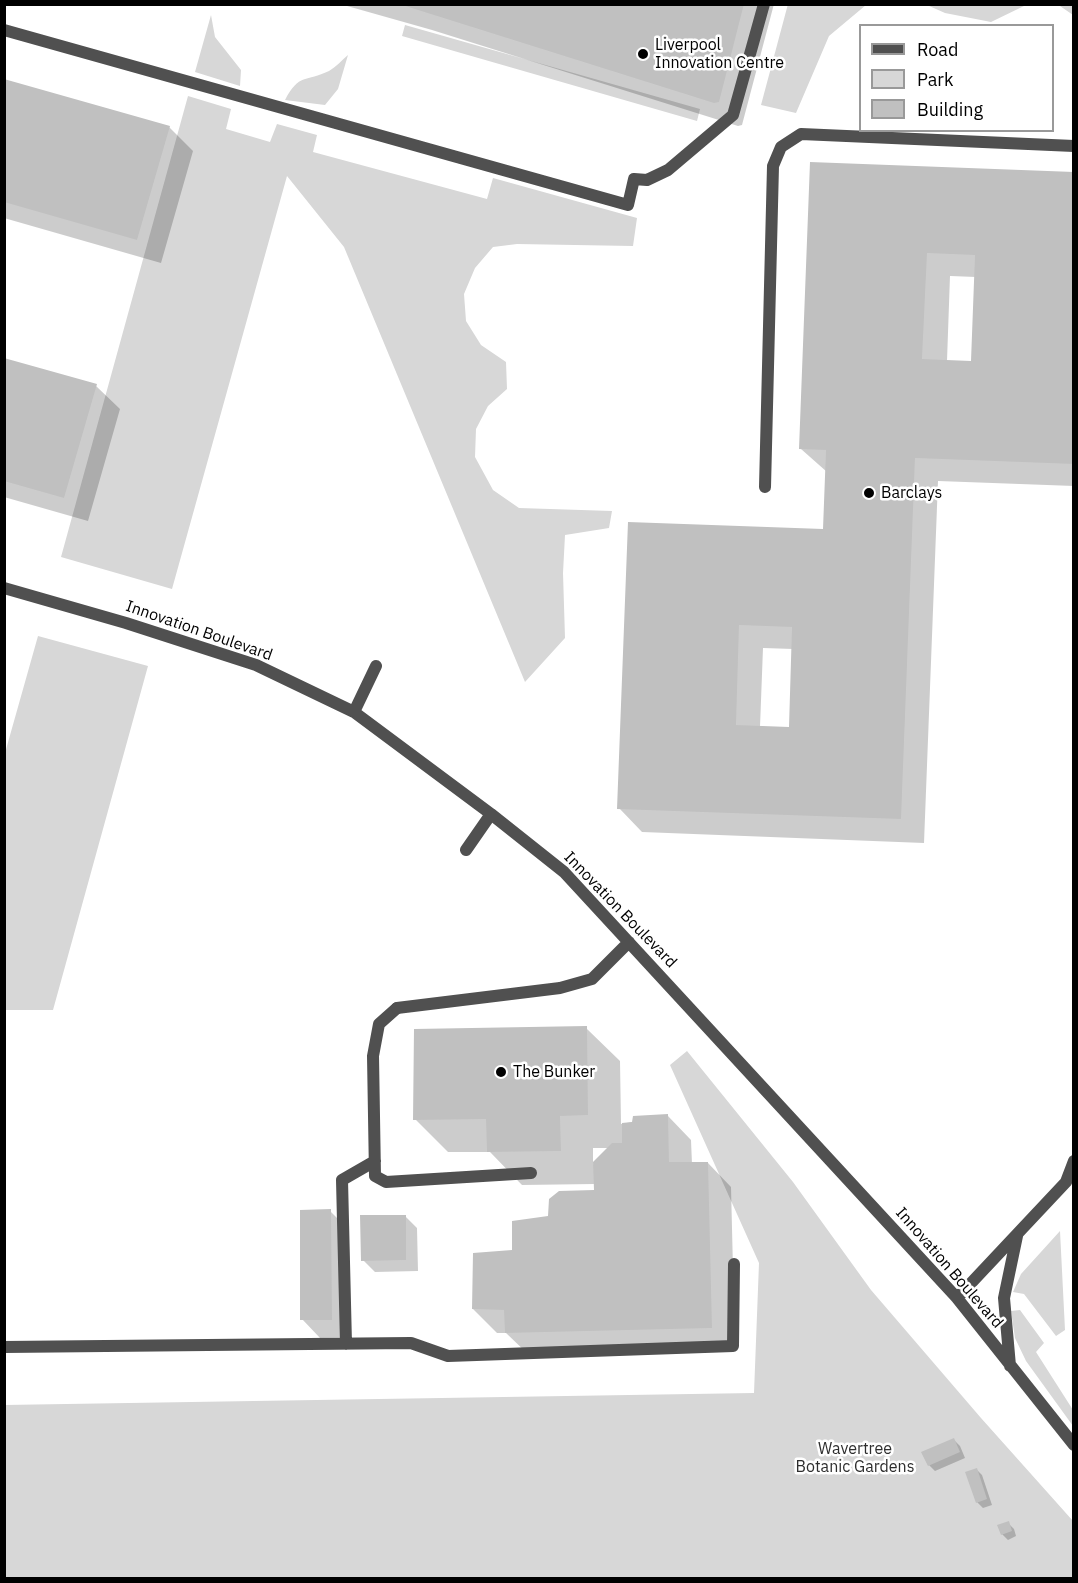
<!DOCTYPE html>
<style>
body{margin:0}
#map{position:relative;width:1078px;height:1583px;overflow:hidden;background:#fff;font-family:"IBM Plex Sans",sans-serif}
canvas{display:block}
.frame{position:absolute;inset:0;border:6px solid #000;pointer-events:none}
.legend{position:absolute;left:859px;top:24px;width:195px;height:108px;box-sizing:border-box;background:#fff;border:2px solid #999;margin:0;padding:8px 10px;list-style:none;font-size:18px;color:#000}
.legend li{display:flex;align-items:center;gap:12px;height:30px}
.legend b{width:30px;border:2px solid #999}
</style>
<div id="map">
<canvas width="1078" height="1583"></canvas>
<div class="frame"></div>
<ul class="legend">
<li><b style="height:8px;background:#505050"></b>Road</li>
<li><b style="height:16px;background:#d7d7d7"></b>Park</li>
<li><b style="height:16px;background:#c0c0c0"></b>Building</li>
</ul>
</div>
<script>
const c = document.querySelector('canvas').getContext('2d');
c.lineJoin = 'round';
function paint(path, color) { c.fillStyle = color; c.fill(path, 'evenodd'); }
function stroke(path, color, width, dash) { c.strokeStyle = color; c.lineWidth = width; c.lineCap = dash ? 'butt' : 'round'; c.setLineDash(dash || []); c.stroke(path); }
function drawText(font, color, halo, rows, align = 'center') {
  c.font = font + ' "IBM Plex Sans",sans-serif'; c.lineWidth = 5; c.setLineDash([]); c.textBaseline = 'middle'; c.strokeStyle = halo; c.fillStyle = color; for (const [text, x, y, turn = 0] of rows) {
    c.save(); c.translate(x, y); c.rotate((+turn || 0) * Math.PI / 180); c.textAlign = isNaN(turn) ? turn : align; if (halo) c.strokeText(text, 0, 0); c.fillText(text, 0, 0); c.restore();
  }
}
const green = new Path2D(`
 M788,4L866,5L829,36L796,113L761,105Z
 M927,5H1073V15L1060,6H1024L991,22L945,13Z
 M211,15L215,37L241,70L240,86L195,72Z
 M405,25L700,109L697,121L402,36Z
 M348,55L338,89L325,105L285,100C299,73 306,82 329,71C336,67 342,60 348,55Z
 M188,96L231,109L226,129L270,142L277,124L317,135L313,152L487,199L493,178L637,218L633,246L517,244L493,247L475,268L464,294L466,321L481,345L506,362L507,389L488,406L476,429L475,457L493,490L519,508L612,511L609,528L565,535L563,573L565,638L525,682L344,247L287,176L172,589L61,557Z
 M38,636L148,666L53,1010H5V753Z
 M687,1051L793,1182L871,1290L981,1418L1073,1521V1578H5L4,1405L754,1393L759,1263L670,1065Z
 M1060,1231L1065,1330L1056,1336L1024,1294L1013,1292L1021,1274Z
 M1020,1310L1044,1343L1036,1352L1073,1410V1426L1026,1361L1015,1338L1011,1311Z`);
const shadow = new Path2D(`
 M340,4H774L742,125L738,126L432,30Z
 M4,80L169,127L193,151L161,263L4,218Z
 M812,163L1074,173V486L938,481L924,843L642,832L619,808L630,523L825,531L827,472L801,449ZM950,276L976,277L972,362L947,361ZM763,648L793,649L790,728L760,727Z
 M4,359L96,386L120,409L88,521L4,497Z
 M586,1028L620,1061L621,1124L668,1116L691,1140L692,1164L708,1163L731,1187L735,1351L530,1356L506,1333H497L473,1309L513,1252L550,1218L596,1191L595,1184L522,1185L490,1152H448L415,1119ZM593,1148H609L593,1165Z
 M330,1211L348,1229L350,1337L320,1338L302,1319Z
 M405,1216L417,1228L418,1271L375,1272L363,1260Z
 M954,1440L960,1446L965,1458L935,1471L929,1465Z
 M976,1469L982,1475L992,1505L983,1508L977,1502Z
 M1008,1523L1014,1529L1016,1536L1008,1540L1002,1534Z`);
const building = new Path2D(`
 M399,4H744L719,102L714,103Z
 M4,79L170,126L137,240L4,202Z
 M810,162L1074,172V464L915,458L901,819L617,809L628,522L823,529L826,450L799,449ZM927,253L975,255L971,361L922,359ZM739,625L792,627L789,727L736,725Z
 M4,358L97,384L64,498L4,481Z
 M587,1026L588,1115L560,1116L561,1151L487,1152L486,1119L413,1120L414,1029Z
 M668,1114L669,1162H708L712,1328L505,1333L504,1310L472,1309L473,1253L512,1250V1221L548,1216L549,1199L559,1191L594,1190L593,1162L612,1143H622V1123L632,1122L633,1116Z
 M331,1209L332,1320H300V1210Z
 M360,1215H406V1260L361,1261Z
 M954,1438L960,1452L928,1466L921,1452Z
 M977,1468L987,1499L976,1503L965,1472Z
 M1009,1521L1012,1531L1001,1535L997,1525Z`);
const service = new Path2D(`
 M4,30L628,205L634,179L647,180L668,170L733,115L764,4
 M765,487L773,166L781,147L801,134L1074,146
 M397,1008L379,1024L373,1056L375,1176L386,1182L531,1173
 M346,1344L342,1180L375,1161
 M4,1347L411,1343L448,1356L733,1346L734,1264`);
const minor = new Path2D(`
 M4,588L126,623L256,665L354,712L491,814L564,872L957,1298L1074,1445
 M354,712L376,666
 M466,850L491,814
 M397,1008L560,988L592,979L629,942
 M957,1298L1066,1182L1074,1161
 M1010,1366L1004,1298L1017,1236`);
const markers = [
 [643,54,6,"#000"],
 [869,493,6,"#000"],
 [501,1072,6,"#000"]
];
const poiNames = [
 ["Liverpool",655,45],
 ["Innovation Centre",655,63],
 ["Barclays",881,493],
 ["The Bunker",513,1072]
];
const streetNames = [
 ["Innovation Boulevard",199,631,19],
 ["Innovation Boulevard",620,910,46],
 ["Innovation Boulevard",949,1268,49]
];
const parkNames = [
 ["Wavertree",855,1449],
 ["Botanic Gardens",855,1467]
];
paint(green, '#d7d7d7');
paint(shadow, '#0003');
paint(building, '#c0c0c0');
stroke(service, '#505050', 12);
stroke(minor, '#505050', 12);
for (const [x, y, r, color] of markers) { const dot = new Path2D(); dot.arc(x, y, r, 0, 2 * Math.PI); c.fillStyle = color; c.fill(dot); stroke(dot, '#fff', 2); }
drawText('16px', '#000', '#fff', poiNames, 'left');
drawText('16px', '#000', '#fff', streetNames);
drawText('16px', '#2e2e2e', '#fff', parkNames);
</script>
